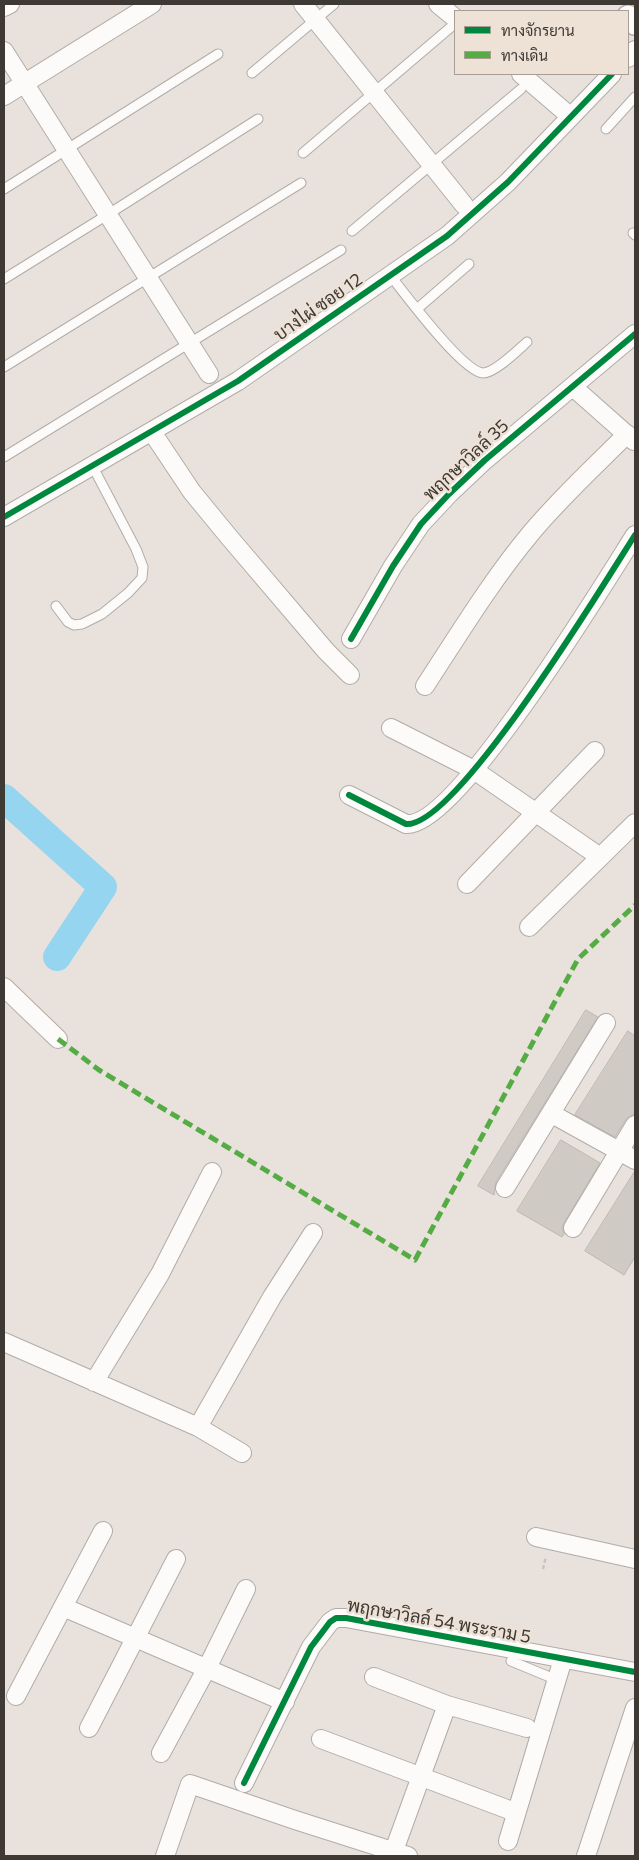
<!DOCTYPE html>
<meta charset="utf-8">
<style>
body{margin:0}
#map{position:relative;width:639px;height:1860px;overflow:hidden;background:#e9e2dc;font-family:Commissioner,Sarabun,sans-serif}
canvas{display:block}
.frame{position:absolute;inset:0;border:5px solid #3e3934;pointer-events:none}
.legend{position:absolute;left:454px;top:10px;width:175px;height:65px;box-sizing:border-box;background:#eee2d7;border:1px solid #a89e96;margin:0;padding:6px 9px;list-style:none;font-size:15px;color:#3e3934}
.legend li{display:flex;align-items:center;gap:10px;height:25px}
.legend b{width:25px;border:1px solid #a89e96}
</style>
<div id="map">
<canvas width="639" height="1860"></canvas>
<div class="frame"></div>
<ul class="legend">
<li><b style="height:6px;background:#00873e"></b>ทางจักรยาน</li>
<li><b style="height:6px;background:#55ac45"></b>ทางเดิน</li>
</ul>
</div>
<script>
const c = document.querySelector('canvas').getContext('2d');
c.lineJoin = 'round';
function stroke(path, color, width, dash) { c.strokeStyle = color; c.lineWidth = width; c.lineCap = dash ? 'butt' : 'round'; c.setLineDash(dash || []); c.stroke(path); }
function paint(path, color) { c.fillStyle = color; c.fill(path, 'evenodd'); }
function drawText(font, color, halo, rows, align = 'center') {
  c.font = font + ' Commissioner,Sarabun,sans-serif'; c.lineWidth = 5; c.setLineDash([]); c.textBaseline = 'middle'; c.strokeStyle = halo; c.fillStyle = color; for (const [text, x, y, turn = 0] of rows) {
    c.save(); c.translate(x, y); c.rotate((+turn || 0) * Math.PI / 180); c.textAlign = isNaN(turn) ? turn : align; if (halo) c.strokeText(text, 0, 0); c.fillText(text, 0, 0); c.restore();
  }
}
const river = new Path2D(`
 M4,798L103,887L57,957`);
const building = new Path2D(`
 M586,1010L598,1017L496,1182L494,1195L478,1186Z
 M628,1031L635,1036V1114L630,1116L626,1119L615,1137L575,1115Z
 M561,1140L600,1163L564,1223L562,1228L564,1234L562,1237L517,1211Z
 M635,1171V1257L624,1275L585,1251Z`);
const path = new Path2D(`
 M543,1569L546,1556`);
const service = new Path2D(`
 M252,73L334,4
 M606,129L635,97
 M303,153L451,27
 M4,189L218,54
 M352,231L521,89
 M633,233L635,235
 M390,275C405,294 462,371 483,373C495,373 518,350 527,342
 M4,279L107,215L258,119
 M417,309L469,264
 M4,367L301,183
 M4,457L341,250
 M56,606L68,622L74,625L82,624L102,614L128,593L142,578L143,567L136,549L93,467
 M511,1661L557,1680`);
const minor = new Path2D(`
 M303,4L464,205
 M438,4L455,18
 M4,7L10,4
 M4,51L209,374
 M628,58L635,50
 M521,74L571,117
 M4,96L152,4
 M573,387L634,441
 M152,432L192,492L229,537L326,651L350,675
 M4,517L238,381L447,236L508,182L612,74
 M351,639L393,566L421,524L449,494L485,460L635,334
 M425,686C459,634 491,581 531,533C560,498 594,467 627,434
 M391,728L474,770L600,857
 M349,795L406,824C456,828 605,582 635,535
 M467,884L595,751
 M529,927L635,823
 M4,987L58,1039
 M552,1114L635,1160
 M505,1188L606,1023
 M573,1228L635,1125
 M4,1342L198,1427L242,1453
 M94,1382L160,1274L212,1172
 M198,1427L272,1297L313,1233
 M536,1537L635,1559
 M63,1607L285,1702
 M374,1677L447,1705L392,1856
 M16,1696L103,1531
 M447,1705L527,1728
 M89,1728L176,1559
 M321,1739L512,1811
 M161,1753L207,1668L246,1589
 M244,1783L311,1647L330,1622L336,1618H346L635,1672
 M508,1841L563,1659
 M165,1856L190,1784L295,1820L408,1856
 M586,1856L635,1708`);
const tertiary = new Path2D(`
 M628,16L635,24`);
const quiet = new Path2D(`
 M58,1039L99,1070L415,1260L578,959L635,905`);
const cycleway = new Path2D(`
 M4,517L238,381L447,236L508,182L612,74
 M351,639L393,566L421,524L449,494L485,460L635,334
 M349,795L406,824C456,828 605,582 635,535
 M244,1783L311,1647L330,1622L336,1618H346L635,1672`);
const streetNames = [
 ["บางไผ่ ซอย 12",318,307,-35],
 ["พฤกษาวิลล์ 35",466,460,-43],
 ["พฤกษาวิลล์ 54 พระราม 5",439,1621,10]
];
stroke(river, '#96d5ef', 28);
paint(building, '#d0cac5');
stroke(building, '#bcb7b2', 1);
stroke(service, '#b1aca7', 11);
stroke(minor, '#b1aca7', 20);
stroke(tertiary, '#b1aca7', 24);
stroke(path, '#c6c5c2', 2.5, [4, 2.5]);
stroke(service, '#fcfbfa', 9);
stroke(minor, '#fcfbfa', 18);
stroke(tertiary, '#fcfbfa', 21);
stroke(quiet, '#55ac45', 5, [10, 5]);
stroke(cycleway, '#00873e', 6);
drawText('18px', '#3e3934', '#eee2d7', streetNames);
</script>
